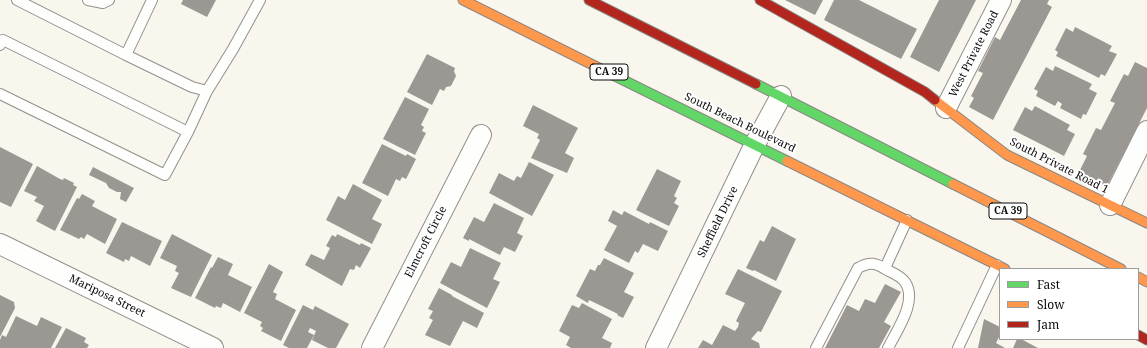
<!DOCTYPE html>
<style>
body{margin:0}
#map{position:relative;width:1147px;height:348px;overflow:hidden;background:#f9f6ee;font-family:"Noto Serif",serif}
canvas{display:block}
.legend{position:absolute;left:999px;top:268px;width:140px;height:72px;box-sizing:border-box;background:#fff;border:1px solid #9d9d9d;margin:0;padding:5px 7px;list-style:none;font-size:12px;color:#0a0a0a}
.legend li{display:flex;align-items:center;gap:8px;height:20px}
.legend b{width:20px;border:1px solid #9d9d9d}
</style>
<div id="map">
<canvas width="1147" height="348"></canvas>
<ul class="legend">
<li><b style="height:5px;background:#63d668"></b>Fast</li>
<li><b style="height:5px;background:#ff974d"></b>Slow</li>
<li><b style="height:5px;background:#b3261e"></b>Jam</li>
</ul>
</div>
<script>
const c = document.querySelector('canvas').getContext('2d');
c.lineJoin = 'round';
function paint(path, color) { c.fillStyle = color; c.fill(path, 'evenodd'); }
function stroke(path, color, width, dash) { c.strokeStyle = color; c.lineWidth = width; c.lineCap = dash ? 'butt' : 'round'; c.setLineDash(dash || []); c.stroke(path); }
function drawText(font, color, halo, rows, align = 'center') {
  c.font = font + ' "Noto Serif",serif'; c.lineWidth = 4; c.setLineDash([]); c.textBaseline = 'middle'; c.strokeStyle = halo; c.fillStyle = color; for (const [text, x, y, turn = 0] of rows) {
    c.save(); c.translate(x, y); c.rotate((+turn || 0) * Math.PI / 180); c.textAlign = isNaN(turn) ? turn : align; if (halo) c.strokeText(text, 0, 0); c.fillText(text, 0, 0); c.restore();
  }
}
const building = new Path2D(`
 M183,0H216L207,17L181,4Z
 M785,0H823L815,15Z
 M834,0H859L917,29L901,59L824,20Z
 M939,0H976L939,72L910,57Z
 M1021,0H1049L1047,4L1052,7L993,120L969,107L974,98L971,96L983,73L978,71L995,37L1000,40Z
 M1075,27L1112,46L1109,51L1117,54L1105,76L1101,74L1099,78L1056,56L1058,52L1055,50L1066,28L1073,32Z
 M427,54L455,68L454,71L456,76L451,86L446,87L444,91L440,89L432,105L407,92Z
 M1135,62L1147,68V108L1107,186L1079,172L1087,156L1083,154L1096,128L1101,130L1115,103L1110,101L1124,74L1128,76Z
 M1055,66L1092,84L1089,89L1097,93L1086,115L1083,114L1081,119L1060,108L1062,104L1058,101L1055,106L1036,96L1038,91L1034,89L1046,67L1053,71Z
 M405,97L429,109L421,125L424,127L422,131L426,133L415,155L383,139Z
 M533,105L578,128L565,153L574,158L567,173L531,158L540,140L537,138L539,134L523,126Z
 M1035,106L1070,125L1067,130L1075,134L1064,156L1013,130L1025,107L1032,111Z
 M382,144L406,156L407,154L416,159L406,179L402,177L400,181L396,179L388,196L362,183Z
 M0,147L33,164L11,207L0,202Z
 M529,162L554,175L532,216L489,193L499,173L514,181L517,176L521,178Z
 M37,166L60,179L63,180L64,178L74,183L73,185L77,187L55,231L36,221L44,206L34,201L37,197L24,191Z
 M93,167L134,188L126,202L120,199L121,192H117L109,188L106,183L89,175Z
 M657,169L681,181L674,196L677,198L674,203L679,206L669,226L636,210Z
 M353,184L382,200L372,219L382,224L372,244L326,220L338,196L345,200Z
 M82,194L95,201L92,206L117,219L105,244L87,234L84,239L81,237L79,239L60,230L77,198L79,199Z
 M494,203L524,218L517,233L523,236L515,252L504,247L500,255L469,239V241L463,238L474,217L484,222Z
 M613,210L622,215L624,211L649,224L650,222L668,231L658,251L643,244L638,253L635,251L629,263L604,250L617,226L608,221Z
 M122,222L162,241L150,266L131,256L129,261L125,259L124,262L106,253Z
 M772,226L796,239L776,281L754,270L753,271L746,268L760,240L764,242Z
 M172,234L212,255L191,297L171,288L179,273L175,271L177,266L160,258Z
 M337,234L360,245L361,243L371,248L360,268L356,265L354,270L350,269L342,286L305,265L311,254L324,260L330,248L326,246L332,235L336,237Z
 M470,248L501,263L493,279L500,282L487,308L440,283L451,262L461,267Z
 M218,257L233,264L228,275L252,287L240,312L223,303L221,308L216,306L215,308L195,298L211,267L212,268Z
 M604,258L634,273L624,292L634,297L623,318L617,315L618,314L589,300L588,303L576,296L590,269L595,271L598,265H600Z
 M269,264L283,272L273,292L277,294L275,299L296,310L281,341L261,331L263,328L260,326L262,322L244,313Z
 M738,269L782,291L761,332L758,331L751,339L759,343L760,348H698L703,340L712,345L723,325L735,331L738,327L739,323L736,321L745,303L725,294Z
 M885,284L901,292L884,322L891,326L879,348H825L847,305L859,311L865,299L875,303Z
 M439,288L452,295V296L484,313L477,328L463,321L450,346L425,335L433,320L429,318L433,311L428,309Z
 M0,295L14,302L15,308L0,337Z
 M582,303L612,319L602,338L612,343L610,348H571L566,345L570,337L559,331L572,305L579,308Z
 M303,305L313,310L315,306L349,324L336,348H328L312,340L316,331L310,328L308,332L314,335L307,348H289L283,345Z
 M16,316L37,326L41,317L62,327L51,348H0V340L2,335L6,337Z
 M984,319L1000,327V335L996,343L1005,348H978Z
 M66,328L86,338L84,342L89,345L87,348H55Z
 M1017,339H1021L1038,348H1013Z`);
const lane = new Path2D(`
 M17,0L126,55L152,0
 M88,0L103,3L109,0
 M0,45L3,40L188,132L165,175L0,94
 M126,55L192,87L207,91L233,49L260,0
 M188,132L207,91
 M885,268L907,220
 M816,348L858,268C870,261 876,263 887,270C893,273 901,276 905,282C918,301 897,330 888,348
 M958,348L997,265`);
const street = new Path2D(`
 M946,108L1001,0
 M1110,205L1147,131
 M0,244L213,348
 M372,348L481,135
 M656,348L755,144L781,96`);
const fast = new Path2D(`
 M613,75L787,161
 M756,84L953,184`);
const slow = new Path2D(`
 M463,0L613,75
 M935,100L1007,155L1147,223
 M787,161L1005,269
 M953,184L1121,269
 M1138,277L1147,282`);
const jam = new Path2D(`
 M589,0L756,84
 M760,0L925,92L935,100
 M1138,335L1147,340`);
const shields = [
 [609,72,38],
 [1008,211,38]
];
const shieldNames = [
 ["CA 39",609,72],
 ["CA 39",1008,211]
];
const streetNames = [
 ["West Private Road",974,54,-63],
 ["South Beach Boulevard",740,123,26],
 ["South Private Road 1",1059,166,27],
 ["Sheffield Drive",718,222,-64],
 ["Elmcroft Circle",426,242,-63],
 ["Mariposa Street",107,296,26]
];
paint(building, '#9b9894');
stroke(lane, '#92908d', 12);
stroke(street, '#92908d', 22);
stroke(fast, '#888783', 11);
stroke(slow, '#888783', 11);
stroke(jam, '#888783', 11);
stroke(lane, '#fefefc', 10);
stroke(street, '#fefefc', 20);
stroke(fast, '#63d668', 9);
stroke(slow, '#ff974d', 9);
stroke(jam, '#b3261e', 9);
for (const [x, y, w] of shields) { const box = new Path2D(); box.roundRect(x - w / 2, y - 8, w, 16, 3); c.fillStyle = '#fff'; c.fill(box); stroke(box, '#0a0a0a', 1); }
drawText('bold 10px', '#0a0a0a', null, shieldNames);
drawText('11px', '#0a0a0a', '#fff', streetNames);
</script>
